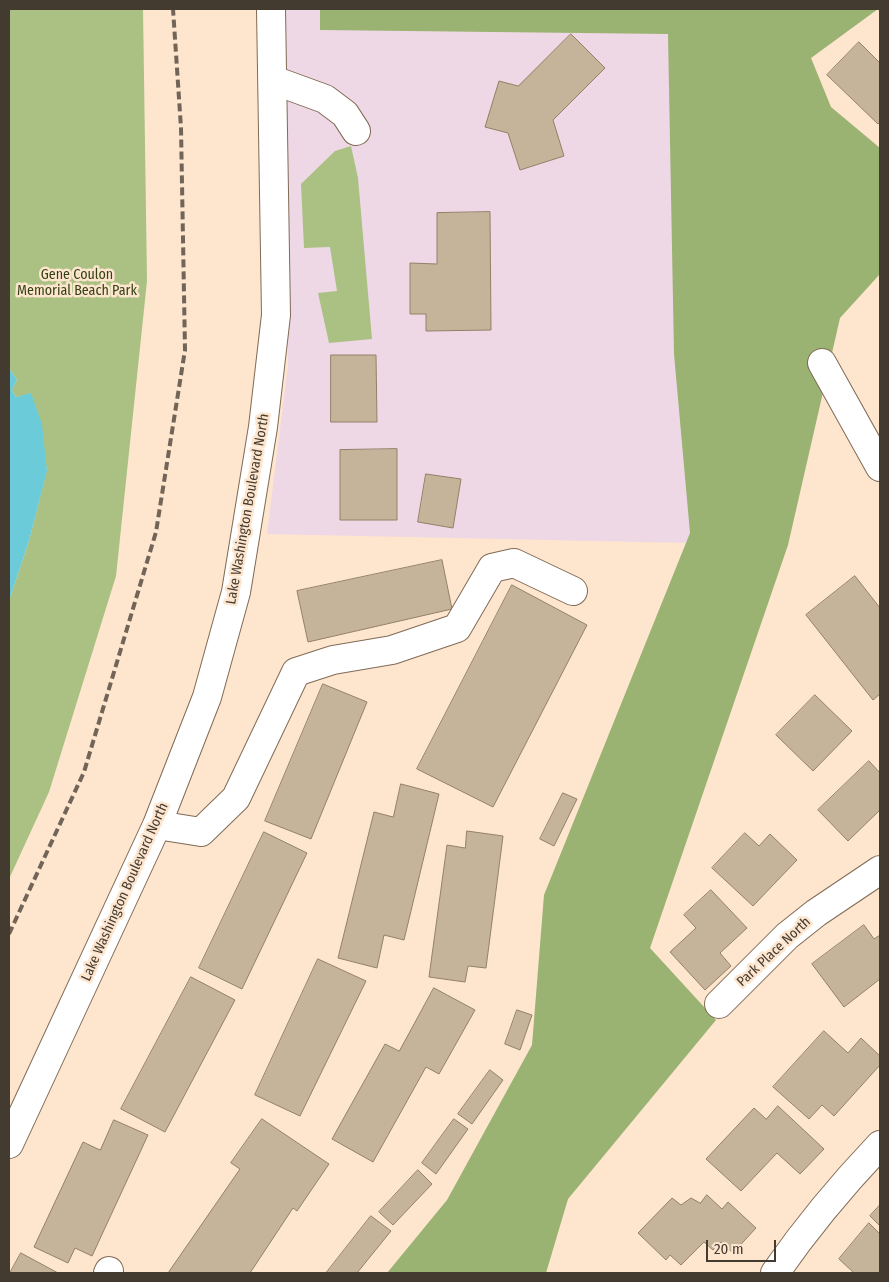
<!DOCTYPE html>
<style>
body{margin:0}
#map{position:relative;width:889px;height:1282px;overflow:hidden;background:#fde5ce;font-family:"Fira Sans Condensed",sans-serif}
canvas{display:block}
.frame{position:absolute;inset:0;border:10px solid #433a30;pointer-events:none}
.scale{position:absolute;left:706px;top:1240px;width:70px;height:22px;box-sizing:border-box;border:2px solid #433a30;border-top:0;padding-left:6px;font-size:15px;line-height:18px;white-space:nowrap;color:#433a30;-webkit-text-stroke:4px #fde5ce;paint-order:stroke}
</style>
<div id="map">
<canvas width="889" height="1282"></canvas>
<div class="frame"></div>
<div class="scale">20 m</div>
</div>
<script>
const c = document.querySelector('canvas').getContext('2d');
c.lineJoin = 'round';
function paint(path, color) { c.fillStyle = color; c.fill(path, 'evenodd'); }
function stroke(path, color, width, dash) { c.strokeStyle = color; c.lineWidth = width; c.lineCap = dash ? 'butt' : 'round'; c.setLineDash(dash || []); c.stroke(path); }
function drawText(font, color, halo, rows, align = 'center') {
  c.font = font + ' "Fira Sans Condensed",sans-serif'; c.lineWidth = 5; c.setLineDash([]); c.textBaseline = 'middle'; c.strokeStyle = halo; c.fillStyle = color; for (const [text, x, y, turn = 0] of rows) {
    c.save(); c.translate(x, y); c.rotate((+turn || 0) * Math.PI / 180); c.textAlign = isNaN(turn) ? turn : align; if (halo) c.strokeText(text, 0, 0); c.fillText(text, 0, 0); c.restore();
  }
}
const education = new Path2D(`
 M283,9H741L738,310L688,543L267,534L288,365Z`);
const green = new Path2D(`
 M9,9H143L147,281L116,576L49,792L9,879V601L29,541L47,470L31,394L16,397L12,390L17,380L9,368Z
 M351,146L358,178L372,339L329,343L318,293L337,291L330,247L304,248L301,184L335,151Z`);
const forest = new Path2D(`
 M320,9H878L811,58L831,107L880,148V274L840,318L788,545L650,948L716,1020L568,1199L546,1273H387L447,1200L532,1045L544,895L690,533L674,354L668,34L320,30Z`);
const water = new Path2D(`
 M9,368L17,380L12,390L16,397L31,393L42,424L47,471L29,541L9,601Z`);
const building = new Path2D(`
 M571,34L605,68L553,120L564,156L520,170L508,133L485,127L499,81L518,86Z
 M859,42L880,63V122L878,124L827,75Z
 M490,212L491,330L426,331V314H410V263L437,264V213Z
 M331,355H376L377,422H331Z
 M397,449V520H340V450Z
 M426,474L461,479L453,528L418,522Z
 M442,560L452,609L308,642L297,591Z
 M855,576L880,608V694L873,700L806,615Z
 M512,585L587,625L493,807L417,769Z
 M323,684L367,702L311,839L265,821Z
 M815,695L852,731L813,771L776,735Z
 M869,761L880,773V810L848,841L818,810Z
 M401,784L439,794L404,940L384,935L377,968L338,958L374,812L393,817Z
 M563,793L577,799L554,846L540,839Z
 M467,831L503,836L486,968L468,966L465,982L429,977L447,845L465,848Z
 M264,832L307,853L242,989L199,968Z
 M745,833L759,846L770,834L797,860L753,906L712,868Z
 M711,890L747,928L720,953L731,966L705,990L670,952L696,928L684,915Z
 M864,925L874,939L880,935V979L844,1007L812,964Z
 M318,959L366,981L300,1116L255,1095Z
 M191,977L235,1000L165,1132L121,1109Z
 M434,988L475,1010L439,1074L426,1067L373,1162L332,1139L385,1044L399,1051Z
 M517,1010L532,1015L520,1050L505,1044Z
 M824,1031L848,1053L861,1038L880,1056V1065L834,1116L822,1105L809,1119L773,1087Z
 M490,1070L503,1080L472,1124L458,1114Z
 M778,1106L824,1149L800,1174L777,1153L741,1191L706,1159L754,1108L766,1119Z
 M262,1119L329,1164L297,1211L293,1208L250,1273H168L240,1169L231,1163Z
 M454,1119L468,1129L436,1174L422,1163Z
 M114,1120L148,1135L92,1256L75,1248L68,1263L34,1247L83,1142L100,1150Z
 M418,1170L432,1184L393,1225L379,1212Z
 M707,1195L722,1209L728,1202L756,1228L733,1253L721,1242L713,1250L704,1242L681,1265L670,1255L666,1260L638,1233L672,1198L681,1205L691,1198L700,1203Z
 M880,1205V1226L870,1216Z
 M371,1216L391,1231L357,1273H329L327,1272Z
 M869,1223L880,1234V1273H854L839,1259Z
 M21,1253L58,1273H10Z`);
const minor = new Path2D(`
 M273,80L325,99L345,114L356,131
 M822,363L880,467
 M157,825L201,832L236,798L296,672L333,660L392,650L457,628L492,568L514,563L573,591
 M719,1004L787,936L816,913L880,870
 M9,1144L157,825L207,697L236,592L263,427L276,315L271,9
 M108,1273L109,1271
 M775,1273C807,1227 841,1186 880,1145`);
const rail = new Path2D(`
 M9,934L84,772L156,532L185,350L181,128L173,9`);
const parkNames = [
 ["Gene Coulon",77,275],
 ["Memorial Beach Park",77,291]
];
const streetNames = [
 ["Lake Washington Boulevard North",248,509,-80],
 ["Lake Washington Boulevard North",125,892,-66],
 ["Park Place North",774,952,-43]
];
paint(education, '#efd8e5');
paint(green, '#aac183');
paint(forest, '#9ab272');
paint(water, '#6ccbd8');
paint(building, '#c6b49a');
stroke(building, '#928168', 1);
stroke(minor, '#806b56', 30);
stroke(minor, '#fff', 28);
stroke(rail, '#726558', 4, [8, 4]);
drawText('14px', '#334213', '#fde5ce', parkNames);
drawText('14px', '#433a30', '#fde5ce', streetNames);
</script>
